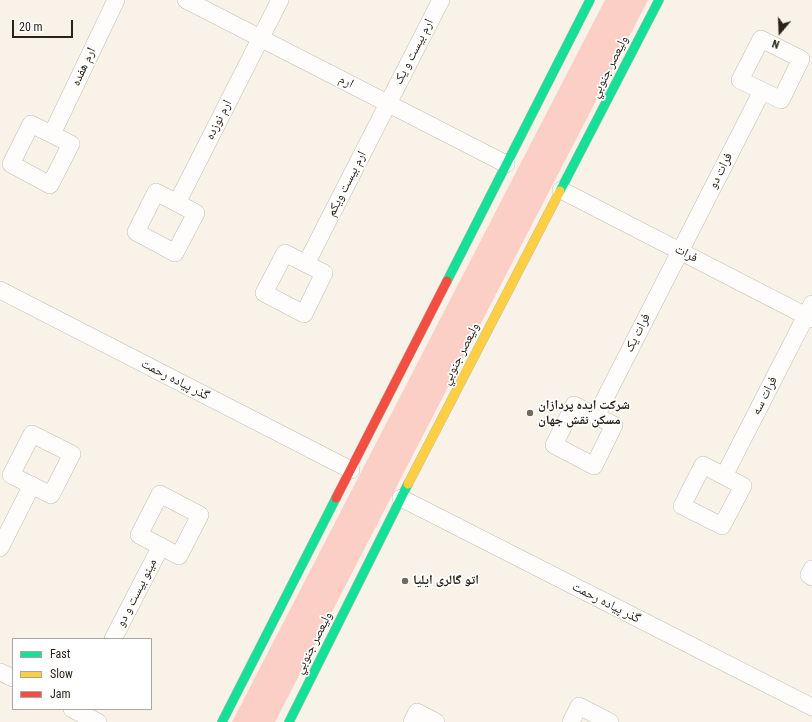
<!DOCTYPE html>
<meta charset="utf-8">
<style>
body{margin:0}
#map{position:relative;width:812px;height:722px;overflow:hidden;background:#f8f2e8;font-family:"Roboto Condensed",sans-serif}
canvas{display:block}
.legend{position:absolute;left:12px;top:638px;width:140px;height:72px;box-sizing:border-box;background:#fff;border:1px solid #aaa7a2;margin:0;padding:5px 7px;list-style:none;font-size:12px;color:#2a2317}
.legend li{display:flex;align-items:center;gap:8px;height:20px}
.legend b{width:20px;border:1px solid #aaa7a2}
.north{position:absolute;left:760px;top:12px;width:40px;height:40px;-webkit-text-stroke:3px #fff;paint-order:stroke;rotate:199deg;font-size:11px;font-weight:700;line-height:16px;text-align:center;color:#2a2317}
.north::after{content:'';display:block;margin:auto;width:14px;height:18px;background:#2a2317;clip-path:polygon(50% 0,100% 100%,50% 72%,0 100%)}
.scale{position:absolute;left:12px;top:20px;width:61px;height:18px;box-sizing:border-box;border:2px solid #2a2317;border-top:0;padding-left:5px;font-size:12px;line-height:14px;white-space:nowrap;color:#2a2317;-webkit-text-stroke:3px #fff;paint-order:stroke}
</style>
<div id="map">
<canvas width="812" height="722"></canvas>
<ul class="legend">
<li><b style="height:5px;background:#16e098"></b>Fast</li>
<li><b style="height:5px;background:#ffcf43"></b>Slow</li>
<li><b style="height:5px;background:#f24e42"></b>Jam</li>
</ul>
<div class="north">N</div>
<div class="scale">20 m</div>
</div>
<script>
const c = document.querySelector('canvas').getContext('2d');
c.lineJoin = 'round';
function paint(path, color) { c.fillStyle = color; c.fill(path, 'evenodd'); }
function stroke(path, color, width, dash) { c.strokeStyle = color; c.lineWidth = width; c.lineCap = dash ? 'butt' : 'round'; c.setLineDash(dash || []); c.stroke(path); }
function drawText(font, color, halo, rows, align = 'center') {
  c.font = font + ' "Roboto Condensed","Noto Naskh Arabic",sans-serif'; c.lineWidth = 3.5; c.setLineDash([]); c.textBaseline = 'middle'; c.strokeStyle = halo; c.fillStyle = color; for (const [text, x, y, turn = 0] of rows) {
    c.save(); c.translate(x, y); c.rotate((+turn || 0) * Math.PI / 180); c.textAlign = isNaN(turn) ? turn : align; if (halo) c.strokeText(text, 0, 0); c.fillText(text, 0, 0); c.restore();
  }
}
const green = new Path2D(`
 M605,0H648L275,722H232Z`);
const street = new Path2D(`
 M186,0L506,164
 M761,39L801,59L781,100L740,80Z
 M31,124L71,144L50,185L11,164Z
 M52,134L116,0
 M561,190L812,319
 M156,192L196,213L175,253L136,232Z
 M177,203L280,0
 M285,253L324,273L304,314L264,293Z
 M306,264L441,0
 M0,290L351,470
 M574,405L614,425L594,466L554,445Z
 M596,416L762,91
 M32,434L72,454L51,495L11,475Z
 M703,465L743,486L722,526L682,506Z
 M724,476L812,304
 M160,494L200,515L179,556L139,535Z
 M401,498L812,707
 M0,548L32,485
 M812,569L809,575L812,577
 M113,639L161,546
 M0,672L13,678
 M72,709L98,722
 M412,722L417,712L436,722
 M571,722L579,706L610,722`);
const fast = new Path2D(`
 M560,191L659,0
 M447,281L590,0
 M222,722L336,498
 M289,722L408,484`);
const slow = new Path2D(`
 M408,484L560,191`);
const jam = new Path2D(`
 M336,498L447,281`);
const markers = [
 [530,413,4,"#726b60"],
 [405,581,4,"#726b60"]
];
const streetNames = [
 ["ارم بیست و یک",414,52,-63],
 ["ارم هفده",84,67,-65],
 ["وليعصر جنوبي",610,67,-63],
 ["ارم",346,82,27],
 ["ارم نوزده",219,120,-63],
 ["فرات دو",721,171,-63],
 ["ارم بیست ویکم",347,184,-63],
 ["فرات",686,254,27],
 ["فرات یک",638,333,-63],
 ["وليعصر جنوبي",461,354,-63],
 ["گذر پیاده رحمت",175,380,27],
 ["فرات سه",765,396,-63],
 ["مینو بیست و دو",137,593,-63],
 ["گذر پیاده رحمت",606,603,27],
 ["وليعصر جنوبي",314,643,-63]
];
const poiNames = [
 ["شرکت ایده پردازان",538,406],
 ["مسکن نقش جهان",538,421],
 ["اتو گالری ایلیا",413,581]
];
paint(green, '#fbcec6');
stroke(street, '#c3bdb2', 18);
stroke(fast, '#c3bdb2', 10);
stroke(slow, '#c3bdb2', 10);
stroke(jam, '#c3bdb2', 10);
stroke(street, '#fefdfc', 17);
stroke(fast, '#16e098', 9);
stroke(slow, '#ffcf43', 9);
stroke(jam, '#f24e42', 9);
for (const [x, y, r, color] of markers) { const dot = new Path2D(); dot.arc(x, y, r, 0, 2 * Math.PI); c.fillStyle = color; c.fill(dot); stroke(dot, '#fff', 1.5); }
drawText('13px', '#2a2317', '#fff', streetNames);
drawText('bold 13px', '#2a2317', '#fff', poiNames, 'left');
</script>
